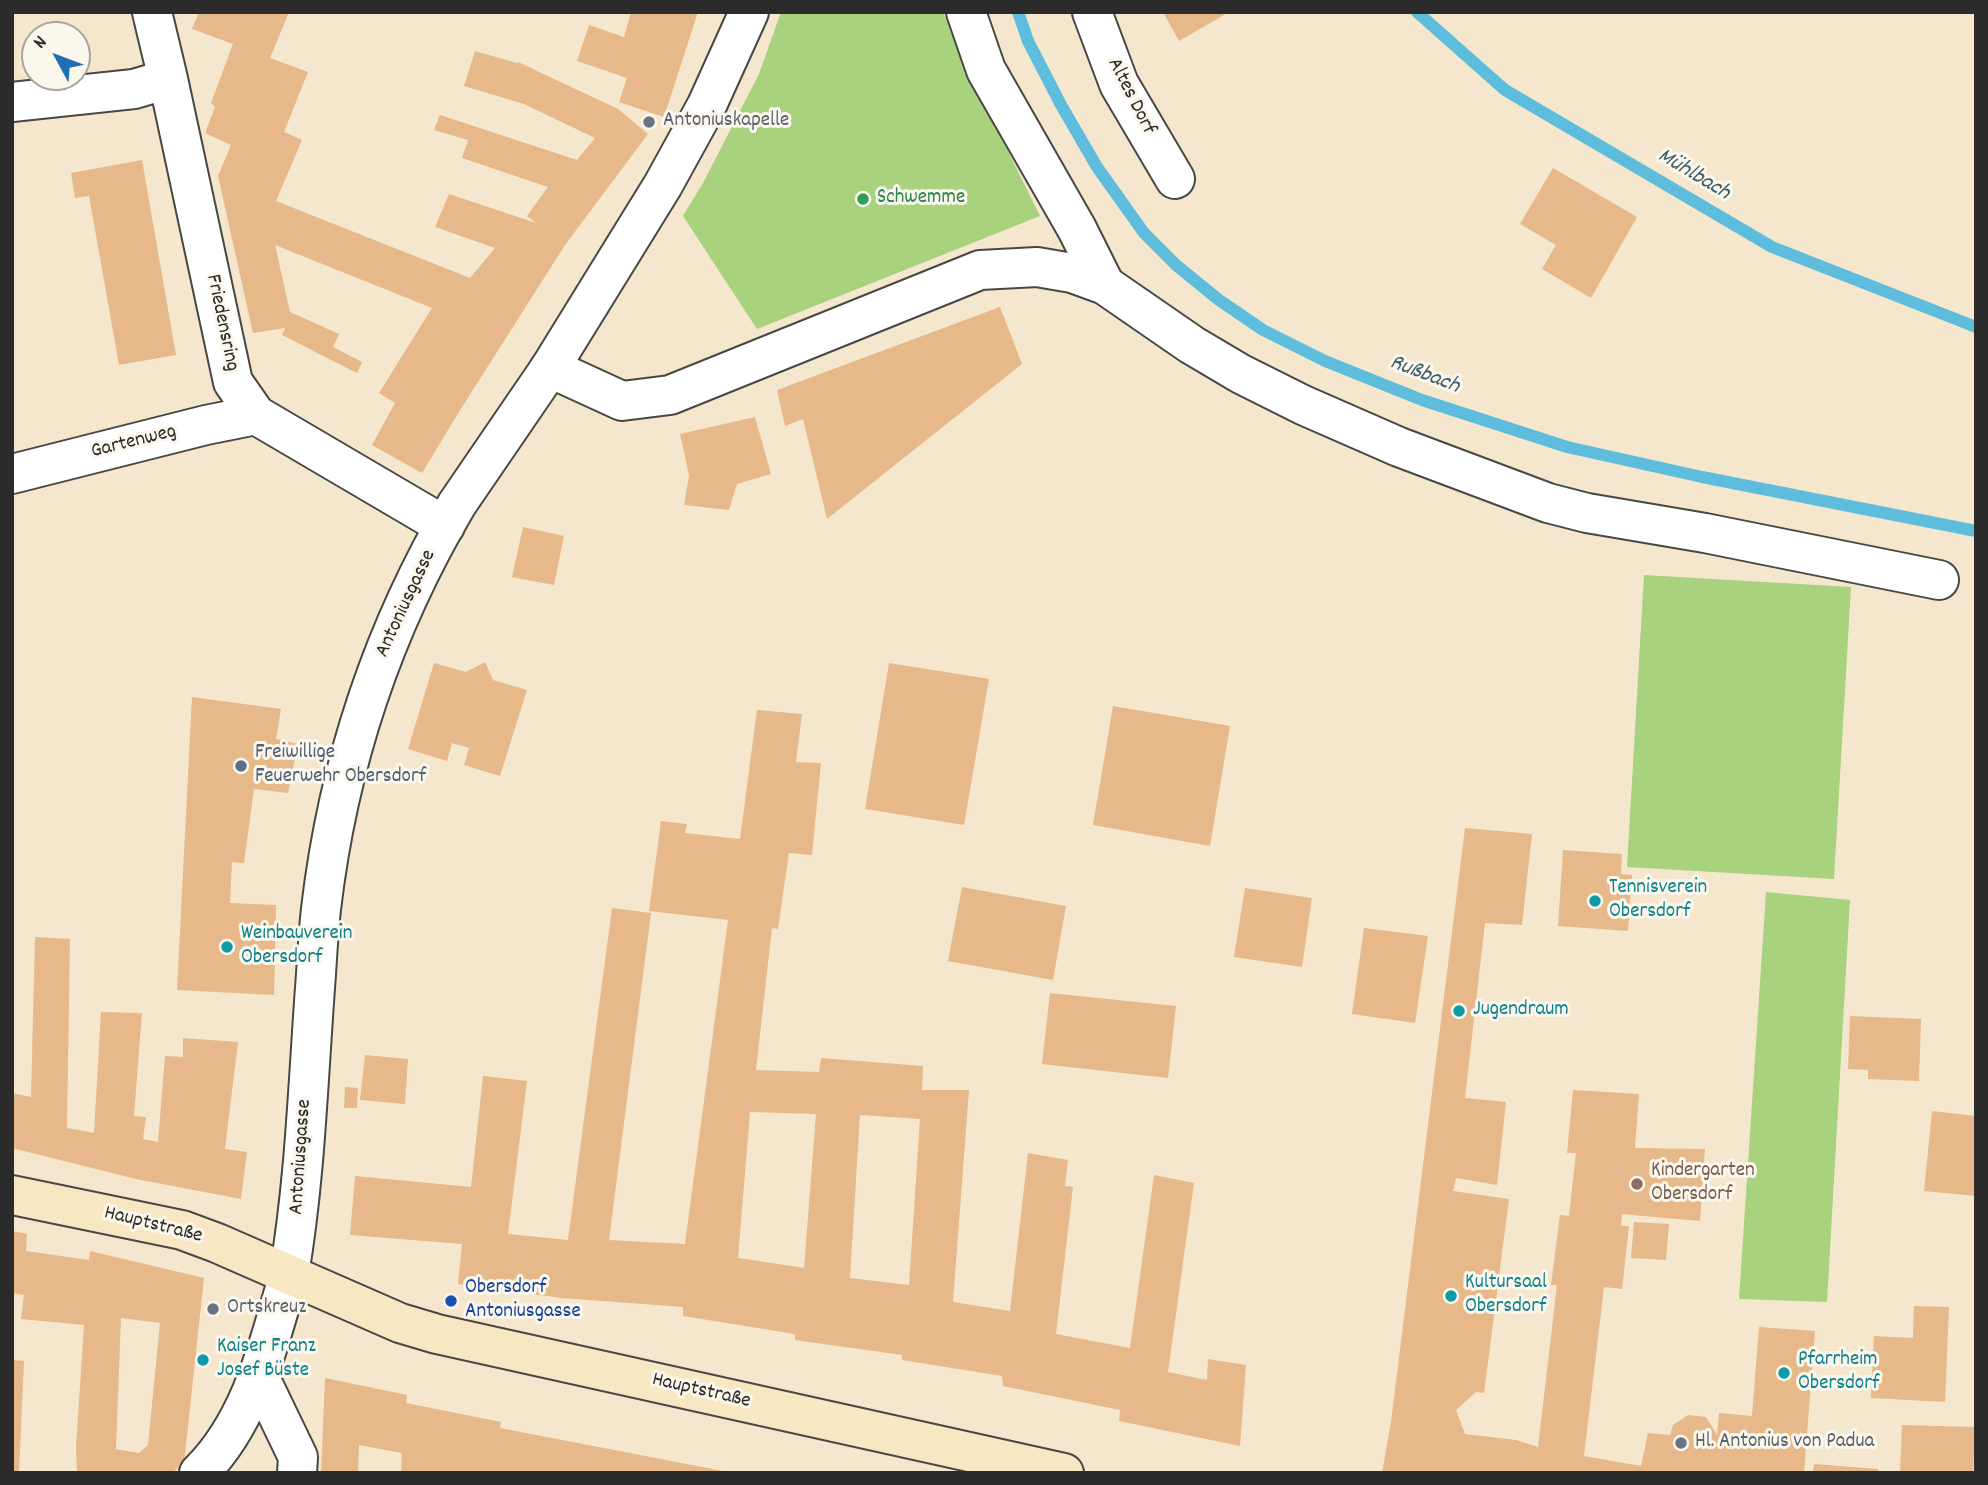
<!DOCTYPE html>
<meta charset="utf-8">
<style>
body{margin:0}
#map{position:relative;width:1988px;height:1485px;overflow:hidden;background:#f4e7cd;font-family:Dekko,sans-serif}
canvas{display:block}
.frame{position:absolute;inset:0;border:14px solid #2b2b2b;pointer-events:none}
.north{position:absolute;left:21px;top:21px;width:70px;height:70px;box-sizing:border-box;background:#fbf7ec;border:2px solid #a8a59f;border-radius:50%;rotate:311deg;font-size:19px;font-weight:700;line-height:28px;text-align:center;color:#2b2b2b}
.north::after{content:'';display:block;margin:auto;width:24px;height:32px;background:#1f6fb2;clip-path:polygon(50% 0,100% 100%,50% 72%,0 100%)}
</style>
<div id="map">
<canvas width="1988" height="1485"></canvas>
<div class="frame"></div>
<div class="north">N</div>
</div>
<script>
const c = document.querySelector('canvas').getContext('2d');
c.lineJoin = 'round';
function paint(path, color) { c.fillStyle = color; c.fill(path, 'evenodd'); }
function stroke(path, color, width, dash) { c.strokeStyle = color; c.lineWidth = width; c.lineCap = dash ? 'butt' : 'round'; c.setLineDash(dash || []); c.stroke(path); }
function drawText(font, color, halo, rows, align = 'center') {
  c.font = font + ' Dekko,sans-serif'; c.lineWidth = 6; c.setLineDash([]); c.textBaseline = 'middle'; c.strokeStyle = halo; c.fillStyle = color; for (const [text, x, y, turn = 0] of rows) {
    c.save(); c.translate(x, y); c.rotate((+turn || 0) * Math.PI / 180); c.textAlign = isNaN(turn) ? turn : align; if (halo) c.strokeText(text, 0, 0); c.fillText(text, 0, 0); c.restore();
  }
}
const green = new Path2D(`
 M781,12H943L964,62L1040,216L757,329L683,216L703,183L759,74Z
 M1644,575L1851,587L1834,879L1627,867Z
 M1766,892L1850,900L1827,1302L1739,1299Z`);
const stream = new Path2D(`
 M1018,12L1028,41L1061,105L1097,167L1144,233L1176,265L1219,300L1263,330L1325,361L1422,400L1567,447L1702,477L1976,531
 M1417,12L1505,90L1772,247L1976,327`);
const building = new Path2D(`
 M199,12H289L270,58L308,72L284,132L302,140L276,201L470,278L495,248L435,227L449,194L536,223L527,216L548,187L462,158L468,140L434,130L440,115L577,160L595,138L524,104L464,86L475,51L517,63L518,62L618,109L648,134L565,245L457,415L422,473L372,445L395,403L379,393L432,308L275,245L290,312L339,334L333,347L362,362L357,373L282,335L285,328L253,333L218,176L231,145L205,133L215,107L211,103L233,44L192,29Z
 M631,12H698L664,117L619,102L627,78L577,61L589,25L624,37Z
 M1163,12H1229L1179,41Z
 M142,160L176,355L119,365L89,196L75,198L71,173Z
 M1553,168L1637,217L1591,298L1542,269L1556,245L1520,224Z
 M1000,307L1022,364L827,519L803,419L785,426L777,390Z
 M755,417L771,474L737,484L729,510L684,505L689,475L680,434Z
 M523,527L564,536L554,585L512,577Z
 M485,662L493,680L527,690L500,776L464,765L469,748L452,743L447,761L408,749L434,663L466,672Z
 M889,663L989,679L964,825L865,809Z
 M192,697L281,709L276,739L298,744L288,793L254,789L244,863L232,862L230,903L276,905L274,995L177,990Z
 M1113,706L1230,726L1210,846L1093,825Z
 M757,710L802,714L796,762L821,763L812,855L789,853L778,929L772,928L756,1070L819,1072L821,1058L923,1066L922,1090H969L953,1302L1010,1311L1028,1153L1068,1160L1065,1186L1073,1187L1056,1334L1130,1348L1154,1175L1194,1183L1168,1372L1207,1380L1208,1359L1246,1365L1240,1446L1119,1421L1120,1410L1003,1386L1002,1376L902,1360V1355L795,1340V1334L683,1316V1307L562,1298L458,1284L462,1244L350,1235L355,1176L471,1187L483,1076L527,1081L508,1234L568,1240L612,908L651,913L609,1240L685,1244L728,920L649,911L661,821L687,824L685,833L740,839ZM750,1112L816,1114L804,1268L738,1258ZM860,1115L920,1119L909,1285L850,1278Z
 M1465,828L1532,834L1522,925L1485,923L1465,1098L1506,1102L1497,1185L1456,1178L1453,1191L1509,1199L1484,1393L1476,1392L1456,1410L1465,1434L1516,1440L1538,1447L1557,1285H1551L1560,1215L1569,1216L1576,1153H1567L1573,1090L1639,1094L1635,1148L1705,1149L1700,1221L1622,1214L1621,1226H1629L1622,1289L1604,1287L1584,1456L1641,1466L1648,1433L1670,1435L1673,1425L1688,1415L1706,1417L1717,1435L1719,1413L1752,1416L1759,1327L1815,1331L1804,1473H1382L1391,1422Z
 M1563,850L1622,854L1621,874L1632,875L1628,931L1558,926Z
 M962,887L1066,906L1053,980L948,961Z
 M1245,888L1312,898L1302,967L1234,957Z
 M1364,928L1428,936L1415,1023L1352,1014Z
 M35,937L70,939L67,1128L94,1133L101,1012L142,1013L134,1116L146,1117L143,1139L158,1142L165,1056L183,1057V1038L238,1042L225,1149L247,1152L241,1199L136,1179L12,1148V1093L31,1097Z
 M1050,993L1176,1006L1168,1078L1042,1064Z
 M1850,1016L1921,1019L1919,1081L1868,1079V1070L1848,1069Z
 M365,1055L408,1059L405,1104L360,1100Z
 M345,1087L358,1088L357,1108H344Z
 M1932,1111L1976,1116V1196L1924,1191Z
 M1634,1222L1669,1224L1666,1260L1631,1258Z
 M12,1231L27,1234L26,1251L89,1260L90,1251L204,1278L184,1463L172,1473H77L76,1447L84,1325L21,1319L24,1295L12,1293ZM121,1318L160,1323L148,1445L139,1453L116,1449Z
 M1914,1306L1949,1307L1945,1402L1871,1398L1874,1336L1913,1338Z
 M12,1360L24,1361L19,1473H12Z
 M325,1378L407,1395L406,1403L501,1422L500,1428L723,1471V1473H401L402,1453L359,1445L358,1473H321Z
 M1902,1425L1975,1427L1973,1473H1900Z
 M1814,1464L1878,1469V1473H1813Z`);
const minor = new Path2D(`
 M152,12L168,79L233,382L256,415L445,526
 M966,12L986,70L1077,229L1105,285
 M1092,12L1119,84L1175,179
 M12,102L134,89L168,79
 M550,368L622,401L670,395L980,270L1037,267L1072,273L1105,285L1192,345L1241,374L1303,405L1399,447L1548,503L1587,513L1705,533L1939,580
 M12,474L206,425L256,415
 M258,1374L298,1457L297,1473
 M199,1473C252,1421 269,1343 289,1274`);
const tertiary = new Path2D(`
 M289,1274C305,1180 308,1084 315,988C317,962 318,935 321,909C338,764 383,629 457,504L550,368L663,185L707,105L749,12`);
const secondary = new Path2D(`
 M12,1195L182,1230L217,1243L400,1323L437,1334L1064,1473`);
const markers = [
 [649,122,7,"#6b7280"],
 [863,199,7,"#2e9e5b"],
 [241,766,7,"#5c6f8a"],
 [1595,901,7,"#0f9aa8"],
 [227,947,7,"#0f9aa8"],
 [1459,1011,7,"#0f9aa8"],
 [1637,1184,7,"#8d6e63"],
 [1451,1296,7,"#0f9aa8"],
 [451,1301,7,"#1a4fb4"],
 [213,1309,7,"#6b7280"],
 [203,1360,7,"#0f9aa8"],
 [1784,1373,7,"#0f9aa8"],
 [1681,1443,7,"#6b7280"]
];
const streetNames = [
 ["Altes Dorf",1130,97,63],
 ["Friedensring",221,323,78],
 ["Gartenweg",134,443,-14],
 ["Antoniusgasse",407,604,-65],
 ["Antoniusgasse",302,1157,-86],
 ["Hauptstraße",153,1226,14],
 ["Hauptstraße",701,1392,13]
];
const worshipNames = [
 ["Antoniuskapelle",663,122],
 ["Ortskreuz",227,1309],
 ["Hl. Antonius von Padua",1695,1443]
];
const leisureNames = [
 ["Schwemme",877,199]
];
const serviceNames = [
 ["Freiwillige",255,754],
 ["Feuerwehr Obersdorf",255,778]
];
const cultureNames = [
 ["Tennisverein",1609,889],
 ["Obersdorf",1609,913],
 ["Weinbauverein",241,935],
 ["Obersdorf",241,959],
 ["Jugendraum",1473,1011],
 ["Kultursaal",1465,1284],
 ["Obersdorf",1465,1308],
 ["Kaiser Franz",217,1348],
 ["Josef Büste",217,1372],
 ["Pfarrheim",1798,1361],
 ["Obersdorf",1798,1385]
];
const educationNames = [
 ["Kindergarten",1651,1172],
 ["Obersdorf",1651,1196]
];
const transitNames = [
 ["Obersdorf",465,1289],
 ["Antoniusgasse",465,1313]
];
const waterNames = [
 ["Mühlbach",1693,176,31],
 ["Rußbach",1424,376,21]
];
paint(green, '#a8d27e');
stroke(stream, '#5ebcdc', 12);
paint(building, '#e6b88a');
stroke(minor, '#494743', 42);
stroke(tertiary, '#494743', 42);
stroke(secondary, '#494743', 42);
stroke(minor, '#fff', 38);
stroke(tertiary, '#fff', 38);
stroke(secondary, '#f7e8c3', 38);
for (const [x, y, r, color] of markers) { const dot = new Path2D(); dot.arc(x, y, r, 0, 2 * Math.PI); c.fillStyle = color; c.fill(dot); stroke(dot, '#fbf7ec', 2.5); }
drawText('21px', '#2b2b2b', '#fbf7ec', streetNames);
drawText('21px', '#5b616d', '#fbf7ec', worshipNames, 'left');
drawText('21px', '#27864d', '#fbf7ec', leisureNames, 'left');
drawText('21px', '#4e5e75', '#fbf7ec', serviceNames, 'left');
drawText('21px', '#0d838f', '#fbf7ec', cultureNames, 'left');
drawText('21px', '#785e54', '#fbf7ec', educationNames, 'left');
drawText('21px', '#164399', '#fbf7ec', transitNames, 'left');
drawText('italic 23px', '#3d5e69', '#fbf7ec', waterNames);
</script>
